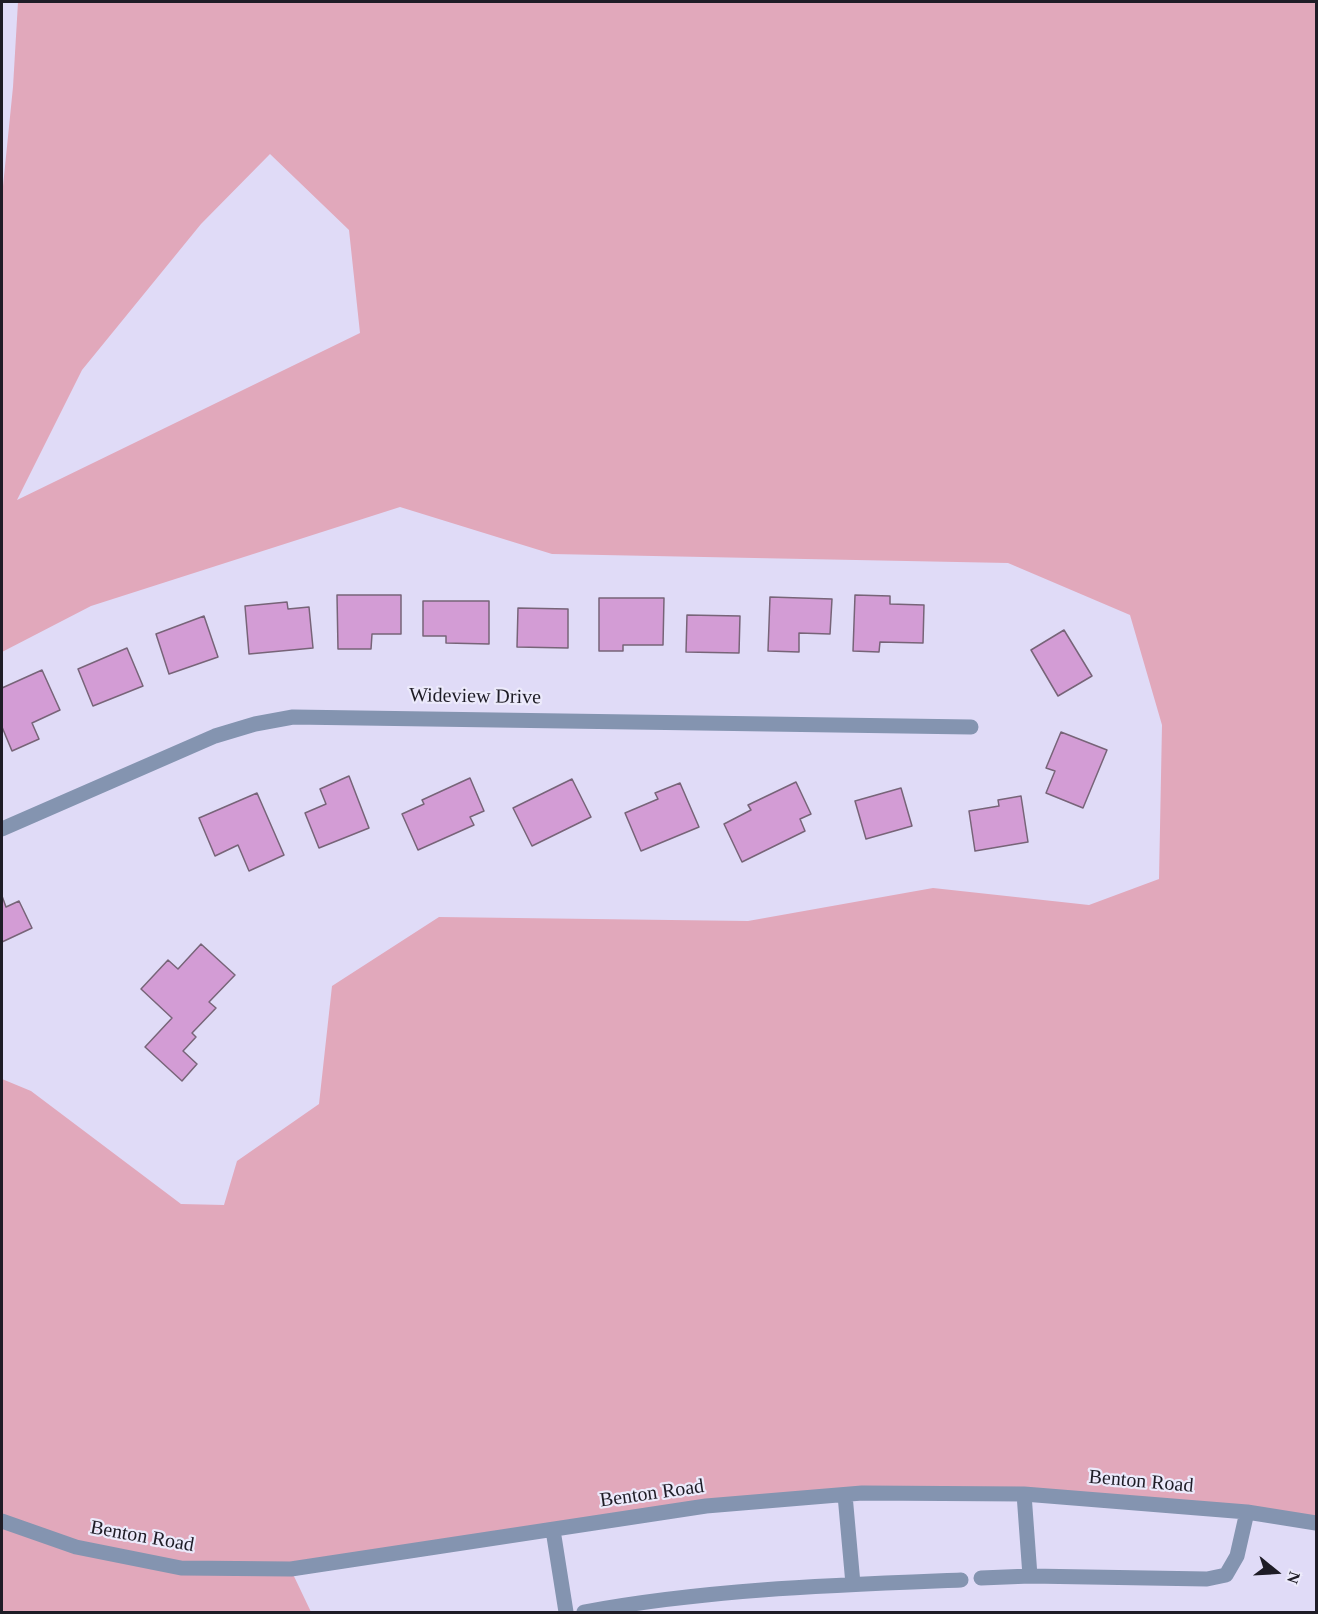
<!DOCTYPE html>
<style>
body{margin:0}
#map{position:relative;width:1318px;height:1614px;overflow:hidden;background:#e0dbf7;font-family:"Times New Roman",serif}
canvas{display:block}
.frame{position:absolute;inset:0;border:3px solid #1e1c26;pointer-events:none}
.north{position:absolute;left:1246px;top:1542px;width:60px;height:60px;-webkit-text-stroke:4px #eceafb;paint-order:stroke;rotate:108deg;font-size:16px;font-weight:700;line-height:24px;text-align:center;color:#1e1c26}
.north::after{content:'';display:block;margin:auto;width:21px;height:27px;background:#1e1c26;clip-path:polygon(50% 0,100% 100%,50% 72%,0 100%)}
</style>
<div id="map">
<canvas width="1318" height="1614"></canvas>
<div class="frame"></div>
<div class="north">N</div>
</div>
<script>
const c = document.querySelector('canvas').getContext('2d');
c.lineJoin = 'round';
function paint(path, color) { c.fillStyle = color; c.fill(path, 'evenodd'); }
function stroke(path, color, width, dash) { c.strokeStyle = color; c.lineWidth = width; c.lineCap = dash ? 'butt' : 'round'; c.setLineDash(dash || []); c.stroke(path); }
function drawText(font, color, halo, rows, align = 'center') {
  c.font = font + ' "Times New Roman",serif'; c.lineWidth = 4.5; c.setLineDash([]); c.textBaseline = 'middle'; c.strokeStyle = halo; c.fillStyle = color; for (const [text, x, y, turn = 0] of rows) {
    c.save(); c.translate(x, y); c.rotate((+turn || 0) * Math.PI / 180); c.textAlign = isNaN(turn) ? turn : align; if (halo) c.strokeText(text, 0, 0); c.fillText(text, 0, 0); c.restore();
  }
}
const green = new Path2D(`
 M18,2H1316V1523L1024,1494L706,1506L291,1570L311,1612H2V1079L31,1091L181,1204L224,1205L237,1161L319,1104L332,986L439,917L748,921L933,888L1089,905L1159,879L1162,725L1130,615L1008,563L552,554L400,507L91,606L2,652V196L13,87ZM270,154L349,230L360,333L17,500L82,370L201,224Z`);
const building = new Path2D(`
 M337,595H401V634H372L371,649H338Z
 M855,595L890,596V604L924,605L923,643L880,642L879,652L853,651Z
 M770,597L832,599L830,634L799,633V652L768,651Z
 M599,598H664L663,645H623V651H599Z
 M423,601H489V644L446,643V636H423Z
 M287,602L288,609L309,607L313,648L249,654L245,606Z
 M518,608L568,609V648L517,647Z
 M687,615L740,616L739,653L686,652Z
 M204,616L218,657L169,674L156,634Z
 M1064,630L1092,676L1058,696L1031,650Z
 M127,648L143,686L93,706L78,669Z
 M42,670L60,710L32,723L39,739L12,751L2,727V688Z
 M1061,732L1107,750L1083,808L1046,793L1055,771L1046,768Z
 M349,776L369,828L319,848L305,813L326,804L320,789Z
 M470,778L484,811L470,817L474,825L418,850L402,814L424,804L422,800Z
 M572,779L591,817L532,846L513,808Z
 M796,782L811,814L800,819L805,831L742,862L724,824L751,810L748,805Z
 M680,783L699,827L641,851L625,813L658,799L655,793Z
 M901,788L912,826L866,839L855,801Z
 M257,793L284,855L249,871L238,845L215,856L199,818Z
 M1021,796L1028,842L975,851L969,811L999,806L998,800Z
 M2,896L6,907L19,901L32,928L2,942Z
 M201,944L235,975L209,1002L216,1008L192,1033L196,1037L183,1051L197,1064L182,1081L145,1047L172,1018L141,989L168,960L178,969Z`);
const minor = new Path2D(`
 M2,829L215,736L255,724L293,717L971,727
 M1024,1494L1030,1576
 M845,1495L853,1584
 M2,1521L76,1547L181,1568L291,1569L706,1506L862,1493L1024,1494L1247,1512L1316,1523
 M553,1530L566,1612
 M981,1578L1030,1576L1207,1579L1226,1575L1237,1556L1247,1512
 M584,1612C708,1589 835,1585 961,1580`);
const streetNames = [
 ["Wideview Drive",475,697,1],
 ["Benton Road",1141,1482,5],
 ["Benton Road",652,1494,-8],
 ["Benton Road",142,1537,10]
];
paint(green, '#e1a8bb');
paint(building, '#d39cd5');
stroke(building, '#776478', 1.5);
stroke(minor, '#8494b0', 15);
drawText('20px', '#1e1c26', '#eceafb', streetNames);
</script>
